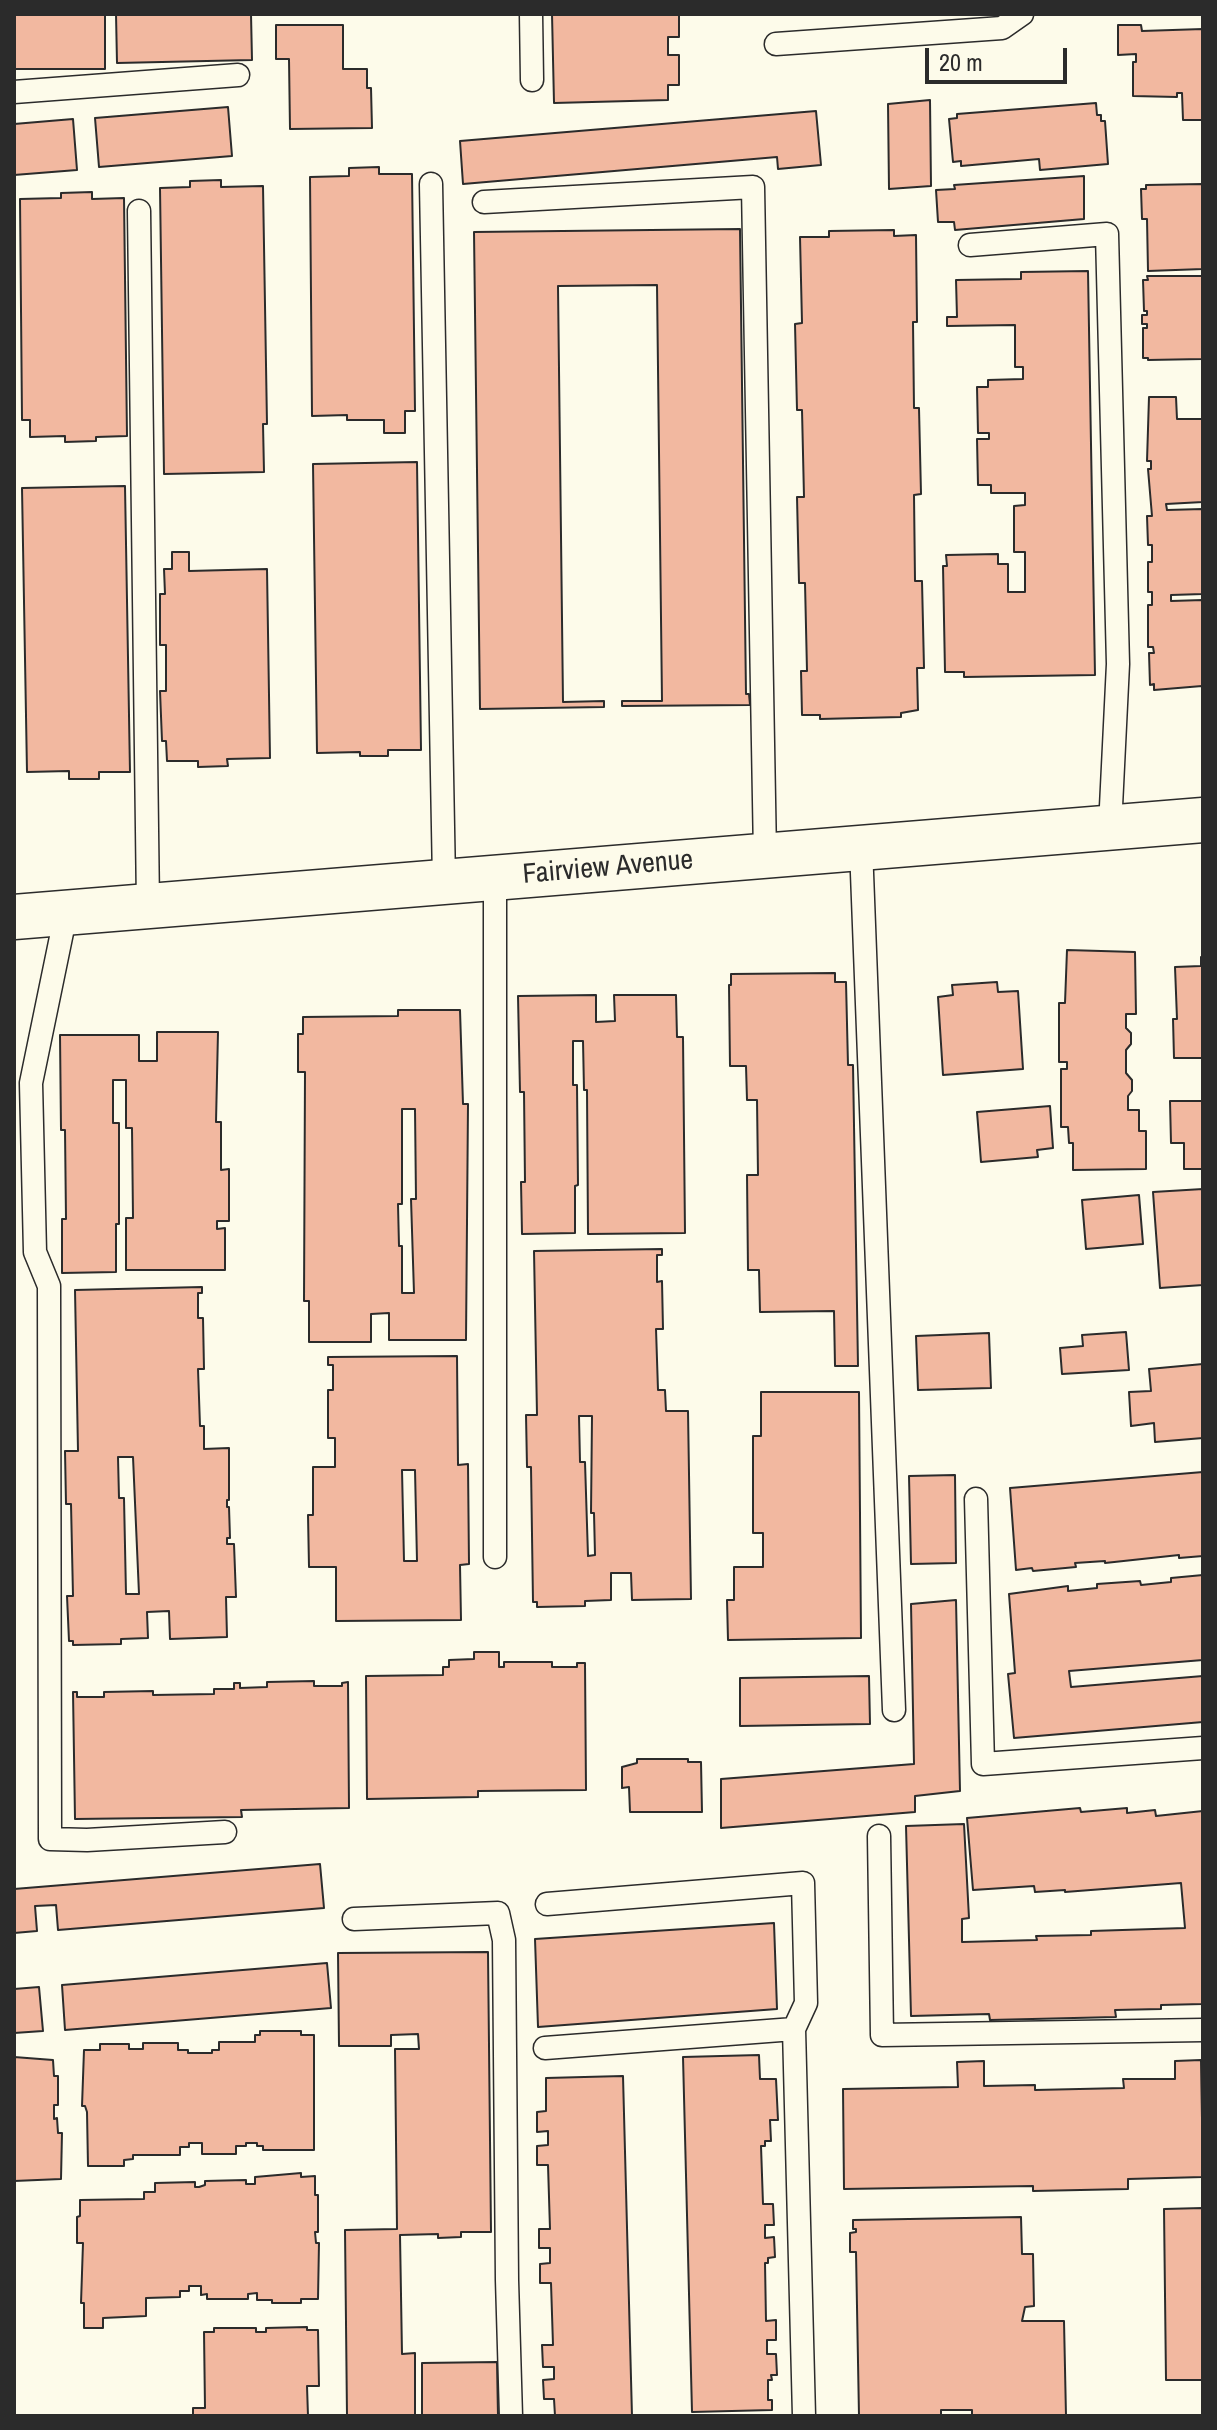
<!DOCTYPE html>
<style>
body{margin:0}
#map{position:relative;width:1217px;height:2430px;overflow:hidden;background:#fdfbea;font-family:"Archivo Narrow",sans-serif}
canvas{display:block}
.frame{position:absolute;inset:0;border:16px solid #2b2b2b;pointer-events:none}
.scale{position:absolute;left:925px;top:48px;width:142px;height:36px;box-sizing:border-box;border:4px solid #2b2b2b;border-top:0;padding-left:10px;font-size:24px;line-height:28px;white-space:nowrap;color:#2b2b2b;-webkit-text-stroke:6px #fdfbea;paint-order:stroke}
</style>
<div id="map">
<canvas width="1217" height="2430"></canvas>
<div class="frame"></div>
<div class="scale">20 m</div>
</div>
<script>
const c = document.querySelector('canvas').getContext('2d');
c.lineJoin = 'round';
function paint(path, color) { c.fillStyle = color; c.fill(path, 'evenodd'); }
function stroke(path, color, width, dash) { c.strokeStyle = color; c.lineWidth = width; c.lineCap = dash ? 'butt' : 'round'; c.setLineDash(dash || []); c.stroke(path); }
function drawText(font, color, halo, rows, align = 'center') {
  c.font = font + ' "Archivo Narrow",sans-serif'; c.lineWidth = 6; c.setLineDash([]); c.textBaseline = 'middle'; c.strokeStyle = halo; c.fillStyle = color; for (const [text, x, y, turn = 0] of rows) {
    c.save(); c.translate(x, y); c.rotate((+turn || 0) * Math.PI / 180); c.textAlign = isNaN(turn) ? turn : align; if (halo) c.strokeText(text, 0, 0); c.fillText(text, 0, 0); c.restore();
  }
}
const building = new Path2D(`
 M14,14H105V69H14Z
 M116,14H251L252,60L117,63Z
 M552,14H679V37H668V55H679V85H668V100L554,103Z
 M276,25H343V69H367V88H371L372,128L290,129L289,59H276Z
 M1118,25H1141L1142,31L1203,29V120H1183L1182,93H1177V97L1133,96V62H1136V54L1118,55Z
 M930,100L931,186L889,189L888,104Z
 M1096,103L1097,115H1101V121H1105L1108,164L1040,170L1039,159L961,166V161L953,162L949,119L957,118V114Z
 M228,107L232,156L99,167L95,118Z
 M816,111L821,165L778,169L777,157L463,184L460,141Z
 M73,119L77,170L14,175V124Z
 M379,167V174H412L415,411H405V433H384V420H347V415L312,416L310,177L349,176V168Z
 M1084,176V219L955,230L954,222H938L936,190L955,189L954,185Z
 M221,180V187L263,186L267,424H263L264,472L164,474L160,188L190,187V181Z
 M1203,184V269L1148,271L1147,219H1142L1141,189H1146V185Z
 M92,192V199L124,198L127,436L96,437V441L65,442V436L30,437V420H22L20,199L61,198V193Z
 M740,229L746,694H749L750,705L622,706V701H662L657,285L558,286L563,702L604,701V707L480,709L474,232Z
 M894,230V236L916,235L917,322H913L914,408H919L921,494L914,495L915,581H922L924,668H917L918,710L901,713V717L820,719V715H802L801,671H807L805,583H799L797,497H804L802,410H797L795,324L802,323L800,237H829V231Z
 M1088,271L1095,675L964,677V672H945L943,566H947L946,555L998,554V564H1008V592H1025V552H1014V506L1025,505V493H991V485H978L977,439H989V433H978L977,387H988V380L1023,379V367H1015V325L947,326V317H957L956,280L1021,279V272Z
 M1147,276H1203V359L1148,360V358H1143V328H1147V324H1142V315H1147V311H1144L1143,280H1148Z
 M1149,397H1176L1177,419H1203V502L1166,504L1167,510L1203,509V594L1171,595V601L1203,600V690L1202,686L1154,690V684L1150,685L1149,653H1154L1153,647H1148V605H1152V592H1148V562H1152V545H1148L1147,516H1152L1148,469H1151V461H1147Z
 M417,462L421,750H388V756H360V752L317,753L313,464Z
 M125,486L130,772H99V779H69V771L27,772L22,488Z
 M172,552H189V571L267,569L270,758L227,759L228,766L198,767V761H167L166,741H162L160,691H166V645H160V594H165L164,569H172Z
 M1067,950L1135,952L1136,1014H1126V1028L1131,1033V1044L1126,1050V1073L1132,1080V1091L1128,1096V1110H1139V1131H1146V1169L1073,1170V1143H1069L1068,1127H1061V1069H1067V1062H1059V1003H1065Z
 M1201,957H1203V1058H1174L1173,1019H1177L1175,967L1201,966Z
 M835,973V982H846L848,1065H853L858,1366H835L834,1311L760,1312L759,1270H748L747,1175H758L757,1100H747L746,1066H730L729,985H731V974Z
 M997,982L998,992L1018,991L1023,1069L943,1075L938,997L953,995L952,985Z
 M596,995V1022L615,1021L614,995H676L677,1037H683L685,1233L588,1234L587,1090H584L583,1041H573V1085H577L578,1185L575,1186V1233L522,1234L521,1182H525L524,1092H520L518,996Z
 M398,1010H460L463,1104H468L466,1340H389V1313L371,1314V1342H309V1301H304L305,1072H298V1034H303V1017L398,1016ZM402,1109H415L416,1199H411L414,1293H402V1246H399L398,1204H402Z
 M157,1032H218L216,1122H221V1170L229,1169V1221H217V1229L225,1228V1270H126V1218H133L132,1128H126V1080H113V1123H119V1224H116V1272L62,1273V1219H66L65,1130H61L60,1035H139V1061H157Z
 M1170,1101H1203V1169H1184V1143H1171Z
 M1050,1106L1053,1148L1037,1150L1038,1157L981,1162L977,1112Z
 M1203,1189V1285L1160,1288L1153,1192Z
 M1139,1195L1143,1244L1086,1249L1082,1200Z
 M662,1249V1255H657V1282L662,1281L663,1329H656L658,1390H665L666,1411H688L691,1599L632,1600L631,1573H611V1600L585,1601V1606L537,1607V1602H533L531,1467H527L526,1415H537L534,1251ZM579,1416H592L591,1513H594L595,1555L588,1556L585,1462H580Z
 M202,1287V1293H198V1318H203L204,1369H198L200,1426H204V1449L229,1448V1500H227V1507H229L230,1538H227V1544H234L236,1597H226L227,1637L170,1639L169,1611L147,1612L148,1638L121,1639V1644L73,1645V1641H69L67,1596H73L71,1504H66L65,1451H78L75,1290ZM118,1457H133L139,1594H126L124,1498H119Z
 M1126,1332L1129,1370L1062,1374L1060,1348L1083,1346L1082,1335Z
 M989,1333L991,1388L918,1390L916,1336Z
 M457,1356L458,1465L468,1464L469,1564L460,1565L461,1620L336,1621V1567H309L308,1515H313V1467H335V1438H328V1390H333V1365H328V1357ZM402,1470H415L417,1561H404Z
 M1203,1364V1438L1155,1442L1154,1423L1131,1426L1129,1392L1151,1391L1149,1369Z
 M761,1392H859L861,1638L728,1640L727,1600H734V1567H763V1533H753V1436H761Z
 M1203,1472V1556L1179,1558V1555L1105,1563V1561L1075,1563L1076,1567L1033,1571L1032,1568L1016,1570L1010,1488Z
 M955,1475L956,1563L911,1564L909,1476Z
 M1203,1575V1660L1069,1671L1071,1687L1203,1676V1722L1014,1738L1008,1674L1015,1673L1009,1594L1068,1586V1591L1097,1588V1584L1140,1581L1141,1585L1171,1582V1578Z
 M956,1600L960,1791L915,1796V1812L721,1828V1779L914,1764L911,1604Z
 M474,1652H499V1667H504V1662H552V1667H577V1663H585L586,1790L478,1791V1797L367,1799L366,1676L443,1675V1667H449V1660L474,1659Z
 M869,1676L870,1724L740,1726V1678Z
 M314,1681V1686H342V1683L348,1682L349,1808L241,1810L242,1817L75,1819L73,1692H77V1697H104V1692L153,1691V1695L214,1694V1689H234V1683H240V1688L267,1687V1682Z
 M637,1759H688V1762H701L702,1812H630L629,1787L622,1788V1767L637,1763Z
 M1080,1808L1081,1812L1127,1808V1813L1155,1810L1156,1816L1203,1811V2004L1161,2005V2009L1115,2010L1116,2017L990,2020L989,2014L911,2016L906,1826L964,1824L969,1918L962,1919V1942L1037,1940L1036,1936L1091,1935V1931L1185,1928L1181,1883L1065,1892V1890L1035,1892L1034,1886L973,1890L967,1818Z
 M320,1864L324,1908L58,1930L56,1905L35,1906L37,1931L14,1933V1889Z
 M774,1923L777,2009L538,2027L535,1939Z
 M488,1952L491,2232H461V2237L438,2238V2234L400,2235L402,2354L415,2353V2416H347L345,2230L397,2229L395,2049H419L418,2034L391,2035V2046H339L338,1953Z
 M327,1963L331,2008L65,2030L62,1985Z
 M39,1987L43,2031L14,2033V1989Z
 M260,2031H301V2035H314V2150H263V2146H257V2143H246V2146H236V2154H202V2143H189V2147H180V2155H133V2159L124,2160V2166H88L87,2112L85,2106H82L84,2050H100V2044H129V2049H143V2043H178V2050H188V2053H212V2050H219V2042H255V2035H260Z
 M759,2055L760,2079H776L778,2120H770L771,2141H765V2146H761L763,2204H773L774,2225H765V2238L774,2237L775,2257L768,2258V2263H765L766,2321L776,2320V2340H767V2354H776L777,2375H771L772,2380H768V2400H772V2410L692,2412L683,2057Z
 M14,2057L53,2060L54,2076H58V2105H54V2119L57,2118L58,2133H62L61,2179L14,2181Z
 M1201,2060L1203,2177L1128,2179V2189L1033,2191V2186L844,2189L843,2089L958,2087L957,2062L984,2061V2086L1035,2085V2090L1124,2088L1123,2079H1175V2061Z
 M623,2076L632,2416H555L554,2399H544L543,2380L554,2379V2367H543L542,2345H553L551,2283H540V2264L550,2263V2248H539V2229H550L548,2165H537V2146L548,2145V2131L537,2132V2112L546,2111V2078Z
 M301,2173V2177L315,2176V2195H318V2232H315L316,2243H319L318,2299H301V2303H272V2300H257V2293L248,2294V2299H207V2294L201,2295V2286H189V2291H180V2297L146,2298V2316L103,2318V2328H84V2303H81L83,2243H77V2217L80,2216V2200L144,2199V2192H155V2183L195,2182V2187H199L205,2185V2181L246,2180V2184H255V2177Z
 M1203,2208V2380H1166L1164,2209Z
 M1021,2217L1022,2254H1033L1034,2306L1025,2307L1022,2321H1064L1066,2416H972V2410H941V2416H859L856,2252H850V2233L856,2232V2229H853V2220Z
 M307,2327V2330H318L319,2386H307L308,2416H193V2408H205L204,2332H214V2328H256V2332H266V2328Z
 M497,2362L498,2416H422V2363Z`);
const service = new Path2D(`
 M531,14L532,80
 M776,44L1002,28L1022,14
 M14,92L238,75
 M431,184L444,881
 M484,202L753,187L765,855
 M139,211L148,906
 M970,245L1107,234L1118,664L1110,827
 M861,847L894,1710
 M66,913L31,1083L35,1252L49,1286L50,1839L87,1840L225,1832
 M976,1499L983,1764L1203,1748
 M495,1557V877
 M879,1836L882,2035L1203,2030
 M547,1904L803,1883L806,2003L794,2029L804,2416
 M354,1919L498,1913L504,1940L507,2280L511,2416
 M545,2048L794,2029`);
const tertiary = new Path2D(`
 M14,917L1203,820`);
const streetNames = [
 ["Fairview Avenue",608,868,-5]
];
paint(building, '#f2b8a0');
stroke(building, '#2b2b2b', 2);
stroke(service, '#2b2b2b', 25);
stroke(tertiary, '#2b2b2b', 47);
stroke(service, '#fdfbea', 22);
stroke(tertiary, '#fdfbea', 44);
drawText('28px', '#2b2b2b', '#fdfbea', streetNames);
</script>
